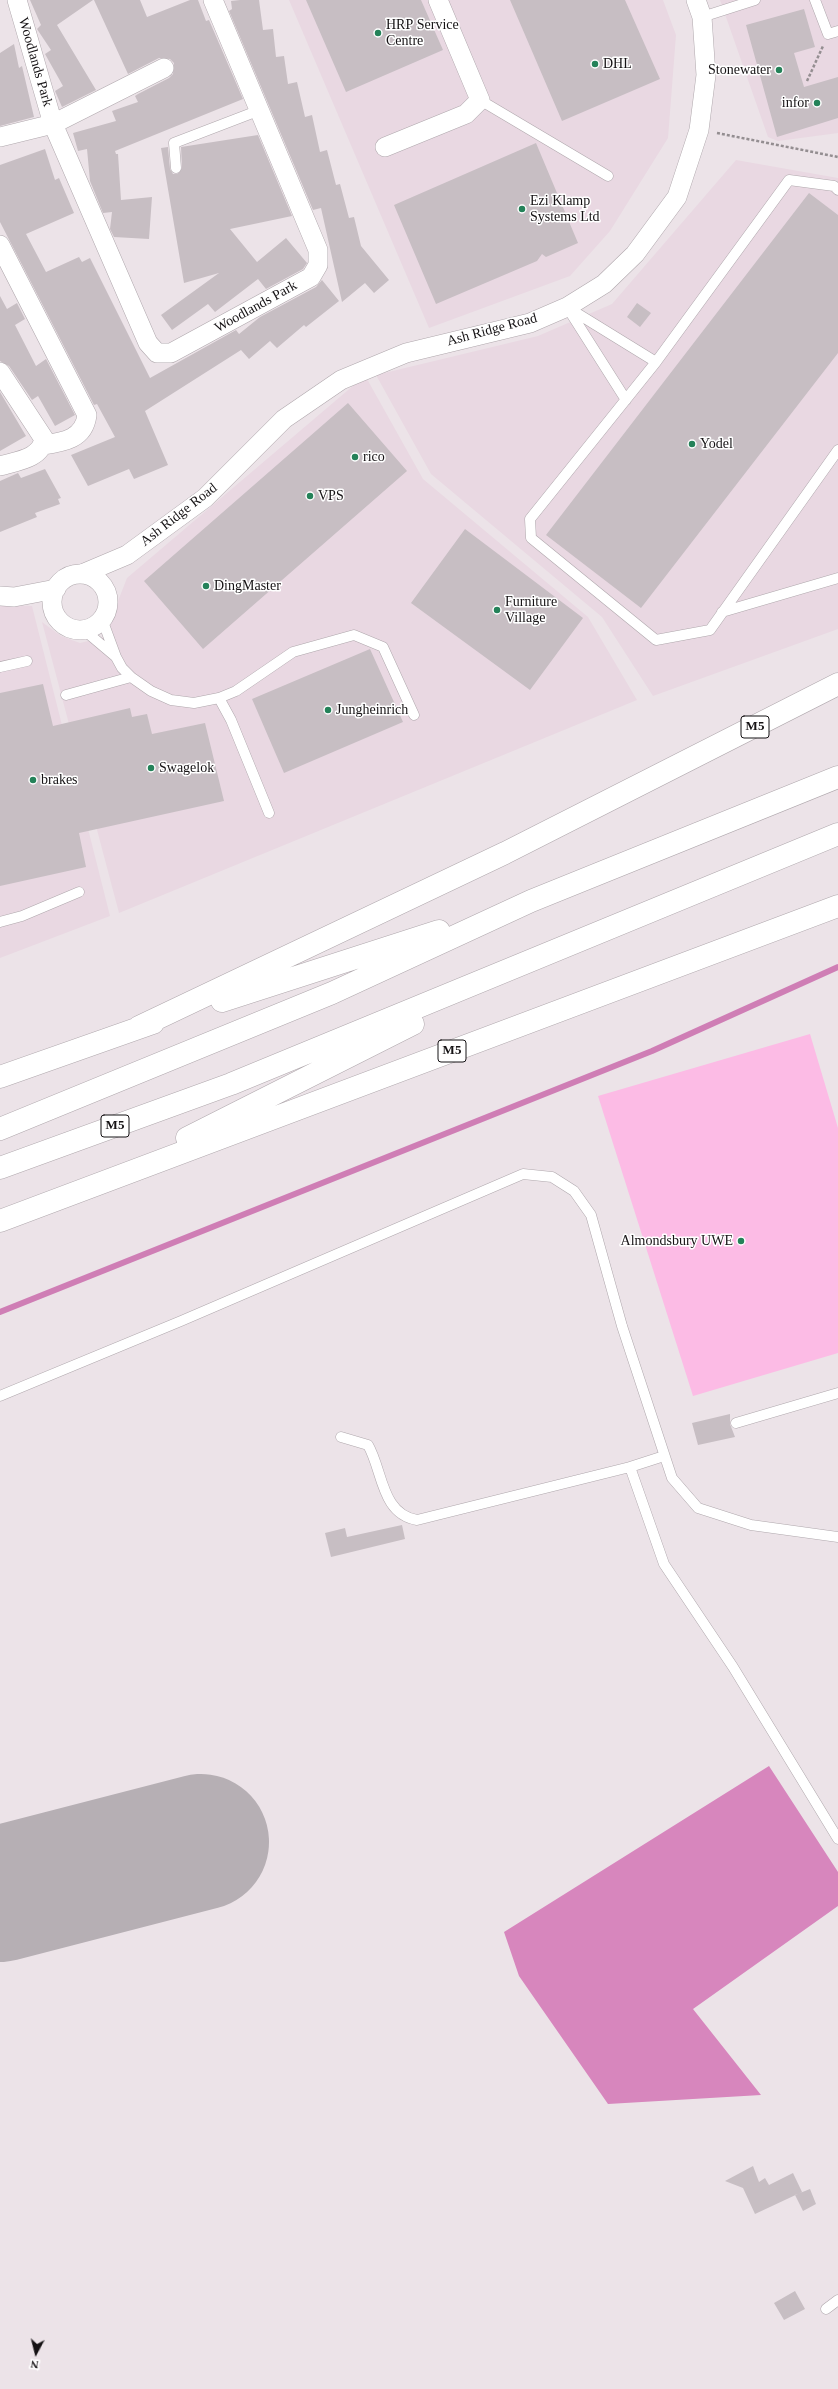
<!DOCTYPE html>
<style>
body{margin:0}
#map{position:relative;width:838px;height:2389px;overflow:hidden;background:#ece3e8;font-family:"Times New Roman",serif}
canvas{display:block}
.north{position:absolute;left:16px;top:2333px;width:40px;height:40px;-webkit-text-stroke:3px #fff;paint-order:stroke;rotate:187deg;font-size:11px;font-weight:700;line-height:16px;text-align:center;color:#151214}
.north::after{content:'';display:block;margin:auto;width:14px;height:18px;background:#151214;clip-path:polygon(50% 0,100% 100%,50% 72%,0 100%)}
</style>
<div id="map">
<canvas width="838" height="2389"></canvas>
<div class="north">N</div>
</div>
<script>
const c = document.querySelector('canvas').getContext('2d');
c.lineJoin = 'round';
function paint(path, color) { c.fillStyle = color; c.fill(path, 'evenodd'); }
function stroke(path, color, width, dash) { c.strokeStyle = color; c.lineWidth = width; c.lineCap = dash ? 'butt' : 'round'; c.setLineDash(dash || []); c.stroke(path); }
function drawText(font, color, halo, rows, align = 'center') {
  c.font = font + ' "Times New Roman",serif'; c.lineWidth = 3; c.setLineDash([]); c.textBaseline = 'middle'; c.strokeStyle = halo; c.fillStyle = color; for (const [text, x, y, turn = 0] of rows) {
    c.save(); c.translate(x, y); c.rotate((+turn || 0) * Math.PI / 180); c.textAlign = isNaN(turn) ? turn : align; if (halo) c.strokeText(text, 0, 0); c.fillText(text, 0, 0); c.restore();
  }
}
const built = new Path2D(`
 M289,0H663L676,35L668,138L610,231L570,276L429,328Z
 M720,0H838V133L778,141L768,137Z
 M736,160L838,178V629L653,696L602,617L431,474L376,375L538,336L612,304Z
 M367,379L423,479L588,617L637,700L119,913L42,622L61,636L80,643L104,637L127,578L354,385Z
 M0,605L32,606L110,916L0,958Z`);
const green = new Path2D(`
 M810,1034L838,1128V1353L693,1396L598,1096Z`);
const forest = new Path2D(`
 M769,1766L838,1872V1906L693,2009L761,2095L608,2104L519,1976L504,1932Z`);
const stream = new Path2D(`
 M0,1312L652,1051L838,967`);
const runway = new Path2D(`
 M0,1894L201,1842`);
const building = new Path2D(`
 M30,0H93L57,25L96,90L62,107L55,91L63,86L45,54L51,50L37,29L41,25Z
 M94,0H140L147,17L190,0H198L206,21L209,20L243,99L115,151L116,154H118L121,200L152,197L149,239L114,237L110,229L112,212L103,213L90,181L87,149L78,151L73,133L116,121L112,111L138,102L135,96L138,94L169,78L173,74L174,63L170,59L159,58L128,74Z
 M240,0H259L263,30L273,29L276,57L284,56L288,84L297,82L305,117L312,115L320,152L327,150L336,185L340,184L349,218L354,217L361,246L389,280L374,293L365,283L342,302L321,208L313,210L229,11L232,9L231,1Z
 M306,0H421L443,50L346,92Z
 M510,0H625L660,79L562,121Z
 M804,9L815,47L794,53L804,87L838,77V118L777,137L746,25Z
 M14,44L19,68L22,66L34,117L0,126V53Z
 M258,135L292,216L230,229L257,262L286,238L307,263L303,269L266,289L258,279L215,312L208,304L172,330L161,315L219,273L184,283L161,148L168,147L170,169L173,174H177L182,168L181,147Z
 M536,143L578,243L546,257L542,254L537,261L436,304L394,205Z
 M45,149L55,180L59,178L74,213L26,234L46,272L79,257L82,262L90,258L150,378L236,330L239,334L260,317L316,287L322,280L339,301L306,327L304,325L277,348L270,341L249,359L241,350L145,411L168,465L134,479L129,469L88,486L71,455L115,437L97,404L94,405L0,222V165Z
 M809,193L838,215V353L641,608L546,535Z
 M0,296L7,309L17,303L25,319L15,325L36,366L46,359L75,415L55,426L38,396L32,400L9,366L0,361Z
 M637,303L651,313L640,327L627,317Z
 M0,392L26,436L0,451Z
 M348,403L407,471L203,649L144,581Z
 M45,469L61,498L58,499L60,504L35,513L37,517L0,532V481L18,473L21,478Z
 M465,529L583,618L530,690L411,603Z
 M370,649L403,722L284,773L252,699Z
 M43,684L53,726L130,708L132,717L147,714L152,734L205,723L224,801L79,833L86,867L0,886V693Z
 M730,1414V1424L735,1437L698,1445L692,1423Z
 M402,1525L405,1539L331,1557L325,1533L345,1528L347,1537Z
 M753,2166L759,2182L765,2178L769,2185L793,2173L802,2192L755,2214L743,2188L725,2181Z
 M810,2189L816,2204L803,2211L795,2195Z
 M795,2291L805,2309L784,2320L774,2303Z`);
const path = new Path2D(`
 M807,81L823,46
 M717,133L838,157`);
const lane = new Path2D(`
 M815,0L828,34L838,31
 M702,17L755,0
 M480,100L608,176
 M176,168L174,143L260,110
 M838,190L834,186L789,180L656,362L530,519L531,538L656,640L710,630L838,450
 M567,307L626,400
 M570,309L656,362
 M722,612L838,578
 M102,619L116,657L122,668L131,677L151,691L171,700L194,703L219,698L236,691L293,652L354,635L383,647L414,715
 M84,630L116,657
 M0,667L27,661
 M66,695L131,677
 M219,698L231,720L269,813
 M0,922L22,916L79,892
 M0,1396L181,1321L523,1174L552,1177L574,1191L591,1215L622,1326L672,1478L698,1508L751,1525L838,1537
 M736,1423L838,1393
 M341,1437L368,1445C383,1471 381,1514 417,1520L630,1467L664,1456
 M630,1467L664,1564L733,1667L838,1839
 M826,2309L838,2300`);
const street = new Path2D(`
 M17,0L53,124L148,343L157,353H171L311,277L318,265V250L213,0
 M0,137L53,124L164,68
 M385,147L466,114L480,100L438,0
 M0,245L87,415C84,439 64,442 43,445
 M0,372L44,439C41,459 16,461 0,466
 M82,574L127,555L205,498L284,419L341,380L406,353L530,323L567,307L604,284L635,254L677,197L699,130L706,75L702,17L696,0
 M52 602a28 28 0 1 1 56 0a28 28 0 1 1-56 0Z
 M0,596L14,597L56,589`);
const highway = new Path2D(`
 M222,1001L439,931
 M139,1027L505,853L838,684
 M0,1077L153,1023
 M0,1129L332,993L531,901L838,777
 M187,1138L413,1024
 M0,1168L231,1084L838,834
 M0,1221L838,906`);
const markers = [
 [378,33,4,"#248259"],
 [595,64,4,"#248259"],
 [779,70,4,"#248259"],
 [817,103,4,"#248259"],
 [522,209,4,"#248259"],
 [692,444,4,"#248259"],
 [355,457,4,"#248259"],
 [310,496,4,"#248259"],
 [206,586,4,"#248259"],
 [497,610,4,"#248259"],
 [328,710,4,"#248259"],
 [151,768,4,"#248259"],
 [33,780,4,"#248259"],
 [741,1241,4,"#248259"]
];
const shields = [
 [755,727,28],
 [452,1051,28],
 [115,1126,28]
];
const shieldNames = [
 ["M5",755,727],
 ["M5",452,1051],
 ["M5",115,1126]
];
const poiNames = [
 ["HRP Service",386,25],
 ["Centre",386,41],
 ["DHL",603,64],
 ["Stonewater",771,70,"right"],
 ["infor",809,103,"right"],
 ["Ezi Klamp",530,201],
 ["Systems Ltd",530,217],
 ["Yodel",700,444],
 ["rico",363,457],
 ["VPS",318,496],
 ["DingMaster",214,586],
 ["Furniture",505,602],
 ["Village",505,618],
 ["Jungheinrich",336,710],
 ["Swagelok",159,768],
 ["brakes",41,780],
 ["Almondsbury UWE",733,1241,"right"]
];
const streetNames = [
 ["Woodlands Park",35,62,74],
 ["Woodlands Park",256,307,-29],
 ["Ash Ridge Road",492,330,-15],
 ["Ash Ridge Road",179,515,-38]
];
paint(built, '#e9d8e2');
paint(green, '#fcbbe5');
paint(forest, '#d786bd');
stroke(stream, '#cf7eb5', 6);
stroke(runway, '#b6afb4', 136);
paint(building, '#c7bec3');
stroke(lane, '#afa7ac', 11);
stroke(street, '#afa7ac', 20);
stroke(highway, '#afa7ac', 23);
stroke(path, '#948e91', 2.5, [3, 2]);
stroke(lane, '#fff', 10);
stroke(street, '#fff', 19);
stroke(highway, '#fff', 22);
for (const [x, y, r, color] of markers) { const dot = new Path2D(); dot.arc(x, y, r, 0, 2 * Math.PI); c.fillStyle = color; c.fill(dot); stroke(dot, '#fff', 1.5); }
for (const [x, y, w] of shields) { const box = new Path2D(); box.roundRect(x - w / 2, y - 11, w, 22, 3); c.fillStyle = '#fff'; c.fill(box); stroke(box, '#151214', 1); }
drawText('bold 13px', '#151214', null, shieldNames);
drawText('14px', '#151214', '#fff', poiNames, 'left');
drawText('14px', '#151214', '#fff', streetNames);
</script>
